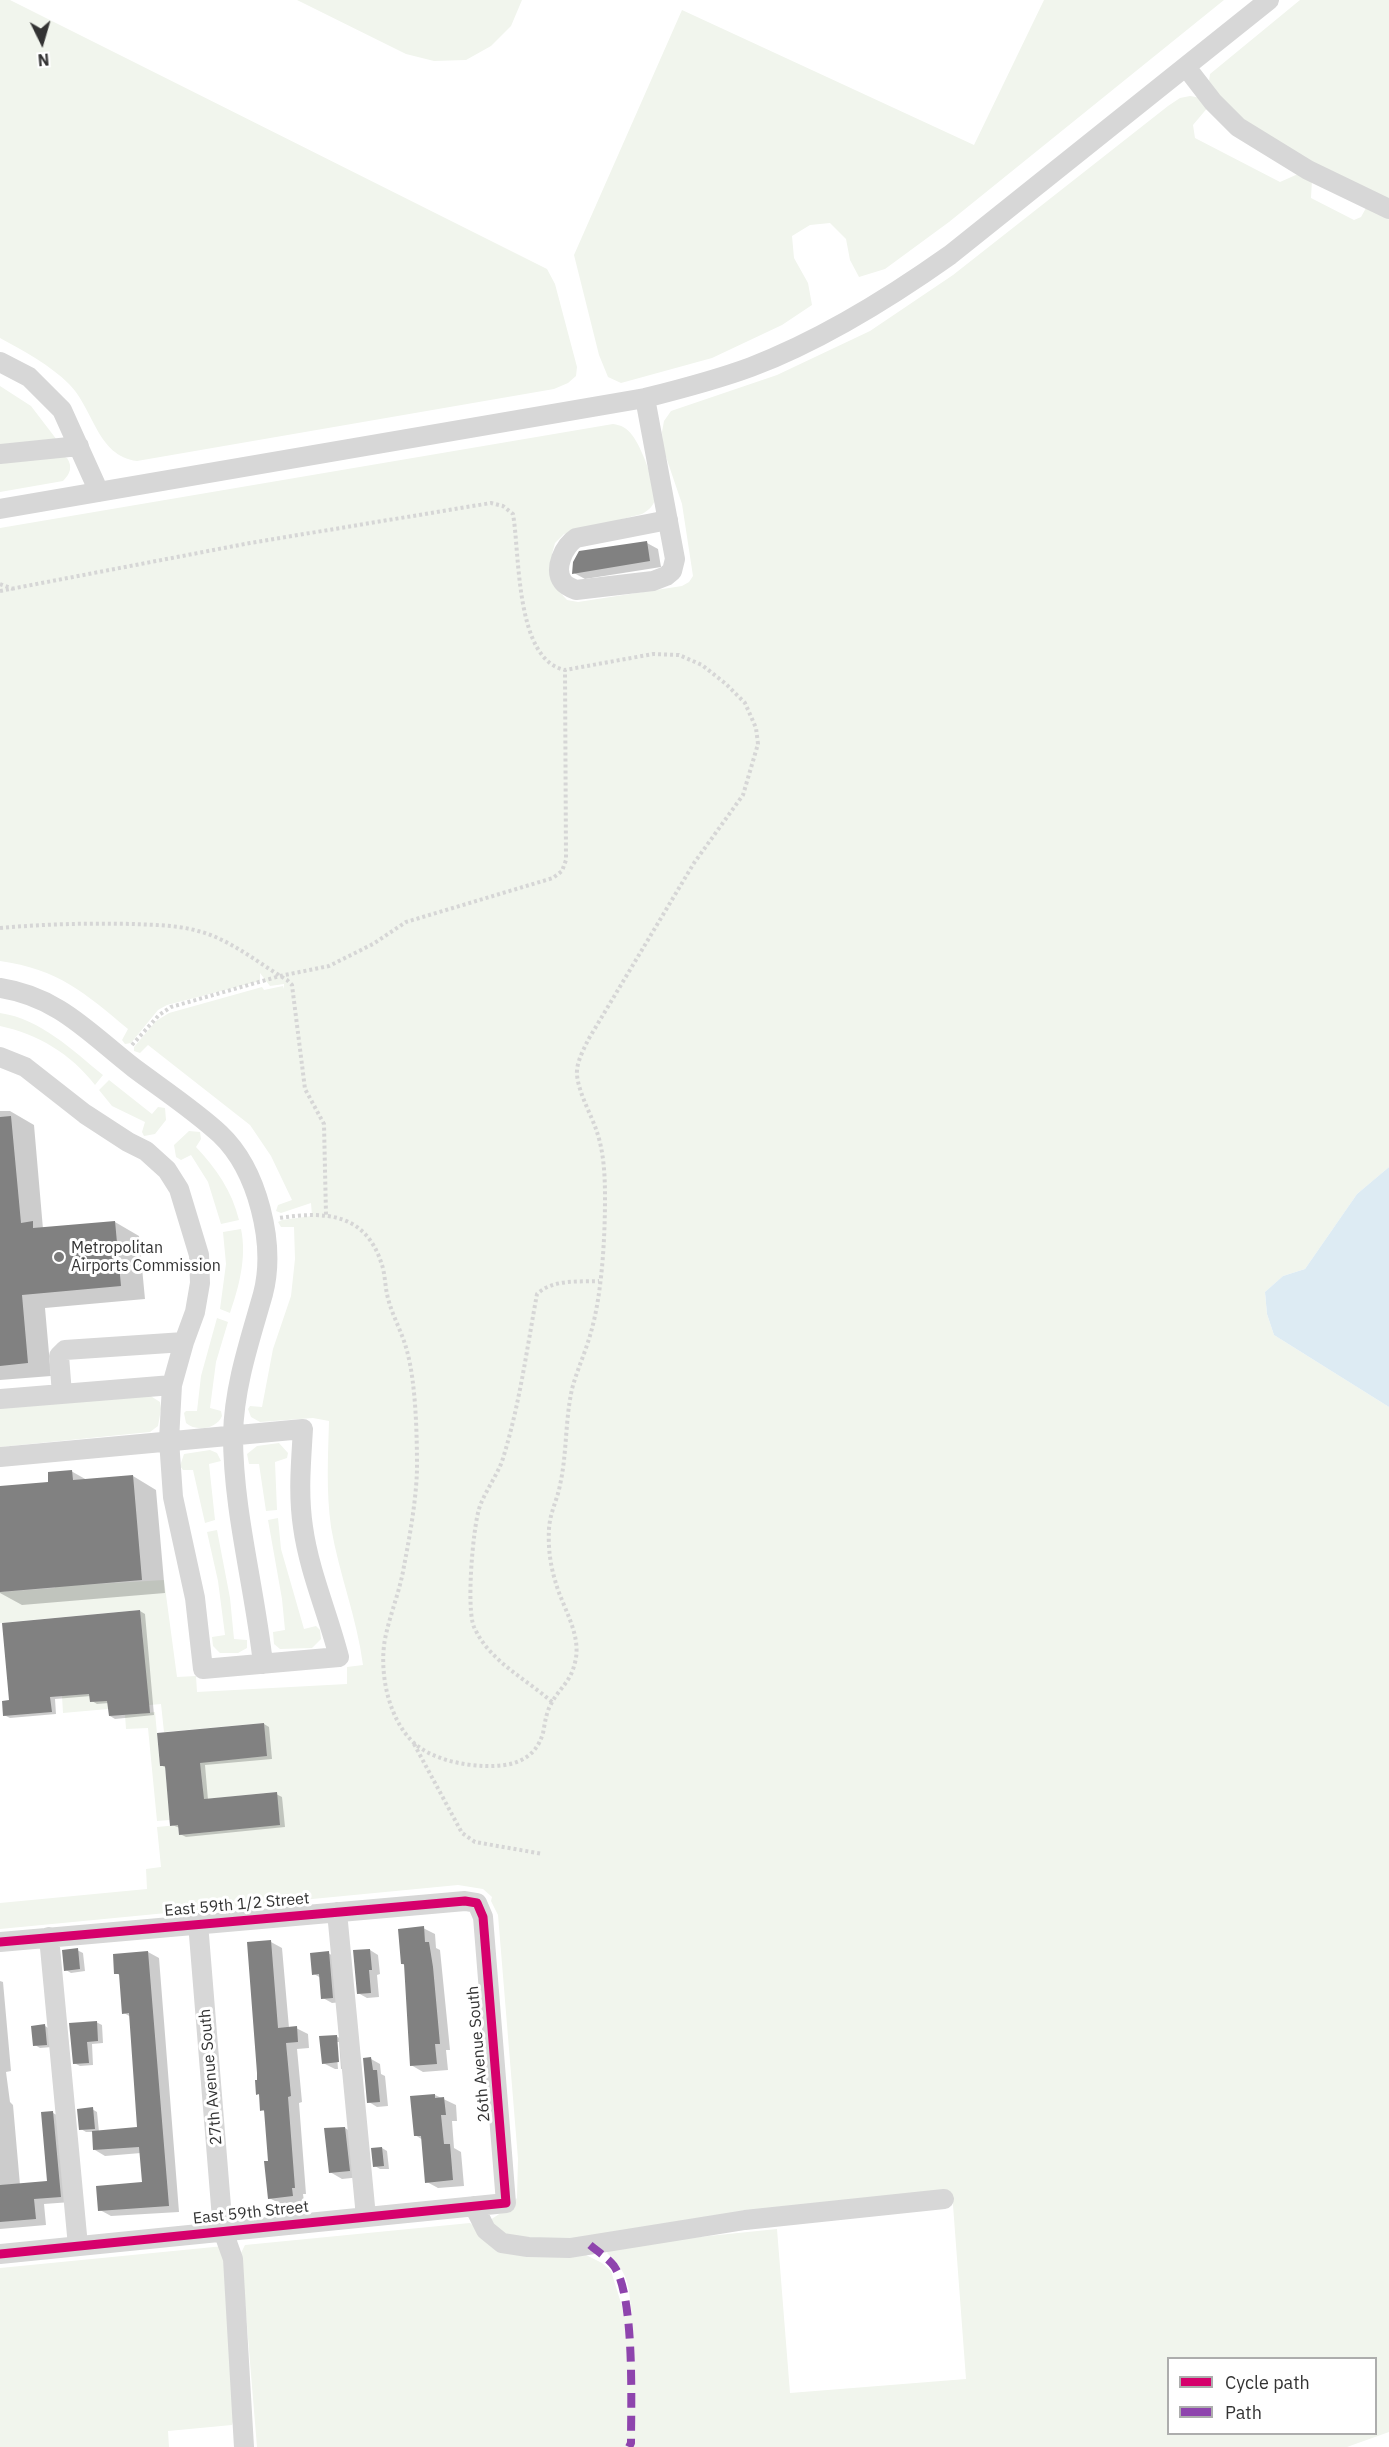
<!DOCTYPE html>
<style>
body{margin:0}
#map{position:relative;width:1389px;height:2447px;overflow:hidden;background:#fff;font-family:"IBM Plex Sans",sans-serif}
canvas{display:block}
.legend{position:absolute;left:1167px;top:2357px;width:210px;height:78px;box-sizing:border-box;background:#fff;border:2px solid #adadad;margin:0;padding:8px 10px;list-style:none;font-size:18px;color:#333}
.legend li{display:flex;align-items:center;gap:12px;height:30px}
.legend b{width:30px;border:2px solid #adadad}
.north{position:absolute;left:12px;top:12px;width:60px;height:60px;-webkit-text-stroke:4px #fff;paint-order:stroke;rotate:175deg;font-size:16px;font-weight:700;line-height:24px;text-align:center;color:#333}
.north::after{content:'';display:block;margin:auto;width:21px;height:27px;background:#333;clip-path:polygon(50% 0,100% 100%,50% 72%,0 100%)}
</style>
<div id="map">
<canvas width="1389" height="2447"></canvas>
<ul class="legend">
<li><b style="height:8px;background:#d6006c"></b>Cycle path</li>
<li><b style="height:8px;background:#8e44ad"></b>Path</li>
</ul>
<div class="north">N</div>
</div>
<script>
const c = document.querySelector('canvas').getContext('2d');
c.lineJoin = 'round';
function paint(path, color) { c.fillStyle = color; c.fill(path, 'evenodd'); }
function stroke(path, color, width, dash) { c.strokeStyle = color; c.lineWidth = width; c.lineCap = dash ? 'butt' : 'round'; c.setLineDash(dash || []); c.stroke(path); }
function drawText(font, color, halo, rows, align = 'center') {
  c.font = font + ' "IBM Plex Sans",sans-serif'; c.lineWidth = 6; c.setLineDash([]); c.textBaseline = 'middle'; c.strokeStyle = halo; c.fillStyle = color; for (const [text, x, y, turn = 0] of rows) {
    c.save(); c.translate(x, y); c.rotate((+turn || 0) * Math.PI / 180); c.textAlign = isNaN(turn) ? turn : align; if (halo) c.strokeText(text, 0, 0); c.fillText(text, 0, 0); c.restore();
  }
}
const green = new Path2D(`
 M0,0H10L547,269L555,284L577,367L576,376L568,383L554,389L137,461C97,456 94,409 69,384C50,365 24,351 0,338Z
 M297,0H522L511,26L491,46L466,60L434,61L406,54Z
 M1044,0H1224L949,222L885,269L859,277L850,260L846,239L830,223L810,225L792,236L794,258L808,283L812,305L782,325L712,358L621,383L608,377L599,355L574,255L682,10L974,145Z
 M1300,0H1389V202L1267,140L1227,107L1209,81L1210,74Z
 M1190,96L1202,98L1209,106L1193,125L1195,138L1280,182L1298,174L1312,180L1311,198L1354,220L1361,217L1366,208H1372L1389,217V1167L1357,1194L1305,1269L1283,1276L1265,1292L1267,1314L1274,1335L1389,1407V2432L1347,2447H257L241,2253L245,2245L470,2223L496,2245L508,2249L529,2252L576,2250L602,2263L611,2271L625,2316L632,2315C628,2284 630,2275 607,2253L611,2246L777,2229L790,2393L966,2379L953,2205L951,2195L946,2193C859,2196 770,2210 684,2224C638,2232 572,2250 526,2243C513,2240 495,2234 487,2222L507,2209L517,2198L518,2159L498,1915L491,1901L492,1897L483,1889L458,1885L0,1929V1903L147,1889L146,1869L161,1867L157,1827L178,1825L179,1835L280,1824L276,1792L177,1802L173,1765L267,1756L264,1723L164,1732L161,1704L116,1708L114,1691L147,1688L144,1660L114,1663L112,1642L143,1638L140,1610L0,1623V1592L55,1588L54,1575L78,1573L79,1585L164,1580L177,1677L196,1676L197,1692L347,1684V1667L363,1665C357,1618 339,1574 331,1527C326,1492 328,1456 329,1421L313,1418L260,1422L251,1417L248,1409L250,1406L262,1407L273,1349L291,1296L295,1259L294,1227H281L278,1222L282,1220L312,1216L311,1203L281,1213L276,1211L278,1205L292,1200L271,1156L250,1125L148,1045L140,1053L134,1051V1047L156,1021L169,1013L262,987L264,990L283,986L284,989V984L270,986L260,973V981L167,1005L158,1010L131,1043L125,1044L122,1040L128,1029C85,993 58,969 0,961V528L613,424C621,425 627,428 632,435C641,446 655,483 655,497C655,505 649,510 642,514L564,534L555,543L552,554L557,589L567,600L578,602L682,586L689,582L693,576L682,504L663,448L662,432L664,421L671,411L777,375L870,331L953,275L1168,106L1180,98ZM201,1772L203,1789L185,1790L183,1774ZM1168,2358H1376V2434H1168Z
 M0,386L31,406L57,440L0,449Z
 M60,455L67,458C73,467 70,474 63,481L0,492V458Z
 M0,1013C41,1019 72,1050 103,1075L95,1085C71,1054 38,1034 0,1026Z
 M109,1080L152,1114L158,1107L165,1108L166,1120L155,1134L144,1136L142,1132L145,1122L112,1106L99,1090Z
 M189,1131L200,1132L201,1139L196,1147C216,1168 232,1191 239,1220L221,1224L208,1182L191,1155L181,1160L176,1157L174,1145Z
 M241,1229C247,1257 239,1287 230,1313L220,1309L226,1264L223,1232Z
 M217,1318L228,1322L216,1362L210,1408L221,1411L222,1416C217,1429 196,1432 186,1423L184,1413L186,1411H197L201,1376Z
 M149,1395L160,1402L161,1409L158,1426L150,1432L0,1447V1408Z
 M279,1443L288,1453L287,1458L275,1462L277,1510L266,1511L259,1464H249L247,1454L257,1446Z
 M210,1450L217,1453L221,1461L209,1464L215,1520L205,1523L193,1470H183L180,1466L184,1454Z
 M278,1518L281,1549L304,1629L316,1626L320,1630L321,1639L312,1648L280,1649L274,1644L273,1632L285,1630L282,1599L268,1520Z
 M217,1530L230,1598L234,1639L247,1640V1648L238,1653H220L213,1646L212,1637L225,1635L218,1581L207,1532Z
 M89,1694L107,1701L108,1709L63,1713L62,1696Z
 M155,1712L160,1766H165L170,1820L157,1821L148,1728L126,1729L125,1715Z
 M224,2246L234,2418L232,2425L168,2431L169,2447H0V2268Z`);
const water = new Path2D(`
 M1389,1167V1407L1274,1335L1267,1314L1265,1292L1283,1276L1305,1269L1357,1194Z`);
const shadow = new Path2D(`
 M647,543L658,549L661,567L585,579L574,573Z
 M0,1111H10L34,1125L43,1229L115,1222L139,1236L145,1299L45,1308L51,1376L0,1380Z
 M71,1471L87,1480L133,1476L156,1490L165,1593L22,1605L0,1593V1488L50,1483Z
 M140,1611L145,1614L154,1715L115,1719L110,1716L109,1703L97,1704L92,1701L91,1696L55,1699L56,1714L10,1718L4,1715L11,1701Z
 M264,1724L269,1727L272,1759L205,1765L208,1800L276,1794L282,1797L285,1827L186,1837L180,1834V1828L172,1825L166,1768L161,1765Z
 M423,1928L435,1934L436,1948L440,1950L450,2050H446L448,2070L423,2072L411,2065L405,1965L402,1964Z
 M271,1942L282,1948L289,2028H296L308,2034L309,2048L297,2049L302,2102L299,2103L306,2194H303L304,2202L281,2204L269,2198L270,2162L266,2112L261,2110L260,2095L258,2094Z
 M77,1950L83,1953L85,1971L71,1973L66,1970Z
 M370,1950L378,1955L380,1974L377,1975L379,1997L367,1998L358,1993Z
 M148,1952L159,1958L179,2212L111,2216L100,2210L144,2183L141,2153L105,2156L95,2150L93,2132H86L81,2129L92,2109L97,2112L99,2132L139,2128L131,2017L124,2013L121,1976L116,1973Z
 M328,1953L337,1958L342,2002L332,2003L323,1998L321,1978L314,1974Z
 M0,1981L3,1982L11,2071L6,2072L10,2102L13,2105L20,2185L49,2182L53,2113L64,2119L71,2202L44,2204L46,2225L0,2229Z
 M96,2022L102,2025L103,2043L92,2044L93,2065L80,2066L74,2063Z
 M45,2026L50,2029L52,2047L40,2048L35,2045Z
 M336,2036L348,2043L350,2068L341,2069L339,2042H336L338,2069H335L323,2063Z
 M371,2059L380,2064L381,2074L385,2076L388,2106L377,2107L369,2102Z
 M435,2095L456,2105L457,2121H452L454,2148L461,2152L464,2186L438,2188L427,2182L423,2140L415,2135Z
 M345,2128L356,2135L361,2177L342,2179L330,2172Z
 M382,2148L387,2151L389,2169H380L375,2166Z`);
const building = new Path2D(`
 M647,541L650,561L572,574L573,562L579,551Z
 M11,1116L21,1223L33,1221V1228L115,1221L121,1286L22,1295L28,1363L0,1366V1117Z
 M72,1470L73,1480L133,1475L142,1580L0,1592V1486L48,1482V1472Z
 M140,1610L150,1713L109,1716L107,1701L90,1702L89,1694L50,1697L52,1712L3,1716L2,1701L9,1700L2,1623Z
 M264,1723L267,1756L200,1763L204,1799L277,1792L280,1825L179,1835L178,1825L170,1826L165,1766H160L157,1733Z
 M424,1926L425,1942H429L433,1967L440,2044H435L437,2064L410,2066L404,1964H401L398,1929Z
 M271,1940L278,2028L297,2026L298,2042L286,2043L291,2096L288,2097L295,2188H292L293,2196L268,2199L264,2161H268L264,2110L260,2111L259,2094L256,2095L255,2080H257V2073L247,1942Z
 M78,1948L80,1969L64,1971L62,1950Z
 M370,1949L372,1970H369L371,1993L357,1994L353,1950Z
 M148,1951L169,2206L98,2211L96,2186L142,2182L139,2147L93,2150L92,2131L137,2127L129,2013L122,2014L119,1974H114L113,1954Z
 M329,1951L333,1998L321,1999L319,1974L312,1975L310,1953Z
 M97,2021L98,2041L87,2042L89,2063L73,2064L69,2023Z
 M45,2024L47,2045L33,2046L31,2026Z
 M337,2035L339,2062L322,2064L319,2036Z
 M371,2057L373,2070H377L380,2102L367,2103L363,2058Z
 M435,2094V2098L444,2097L446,2115H441L444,2144H450L453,2180L425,2183L421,2136H414L410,2096Z
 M93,2107L95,2129L79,2130L77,2109Z
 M53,2111L61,2197L34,2199L36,2219L0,2222V2185L47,2181L41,2112Z
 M345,2127L350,2171L329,2173L324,2128Z
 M382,2147L384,2166L373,2167L371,2148Z`);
const path = new Path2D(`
 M0,584L13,589
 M0,591L250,543L491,503L503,506L513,514C520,554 515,660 565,670L653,654L679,655L702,665L726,684L745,703L756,728L758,744L743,795L694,863L588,1040C583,1051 576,1063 577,1075C579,1094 591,1114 597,1132C604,1153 605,1176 605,1198C605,1238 602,1294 591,1332C586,1351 577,1370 572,1389C565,1421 567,1454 560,1485C557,1501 550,1512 549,1529C548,1546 550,1564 555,1580C562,1608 584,1636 574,1666C570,1682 558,1690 551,1704C546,1713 545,1723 543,1733C535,1761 511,1767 484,1766C461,1765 432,1759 414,1743C388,1719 379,1672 385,1639C390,1614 400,1591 404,1566C410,1535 416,1501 417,1470C417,1435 416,1384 407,1351C402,1331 391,1314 387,1294C385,1285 385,1274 382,1265C366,1213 326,1211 279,1218
 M0,928C45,924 89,923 134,924C155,925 177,925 198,931C230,939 258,963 287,980L292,985L305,1089L324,1124L326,1215
 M132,1045L159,1015L171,1007L280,976L329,966L373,944L406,922L553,878L562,871L566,860L565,670
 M552,1702C525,1678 489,1661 474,1627C466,1608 473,1529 479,1509C485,1490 499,1474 504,1455C520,1402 527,1348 537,1294C553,1279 578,1282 599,1281
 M414,1744L462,1833L475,1842L543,1854`);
const minor = new Path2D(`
 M1186,67L1213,102L1238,127L1308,170L1389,209
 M0,362L29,377L62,410L99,492
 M645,398L675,559L672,571L666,576L653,581L576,590C571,588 566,586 563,582C553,569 564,546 576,538L668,520
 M0,454L79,446
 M0,509L645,398C681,389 716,380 751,367C822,340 888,299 950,255L1269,0
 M0,988C59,997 90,1034 134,1068C162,1089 194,1110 220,1134C258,1170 276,1244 263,1294C250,1340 234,1386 233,1435C233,1512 255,1588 263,1664
 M0,1057L25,1067L85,1114L128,1142L146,1151L167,1170L179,1189L199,1255L200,1283L195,1312L184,1342L172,1385L0,1399
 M62,1394L59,1356L65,1350L184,1342
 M0,1457L303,1429C301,1462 298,1494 303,1527C309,1571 328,1614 339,1657L203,1669L195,1598L173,1497L169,1440L172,1385
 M337,1912L366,2217
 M198,1923L223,2231L233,2259L244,2447
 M49,1937L78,2246
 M0,1942L465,1901L477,1903L483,1917L506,2203L0,2254
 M474,2206L486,2230L502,2243L528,2247L570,2248L745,2220L944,2199`);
const quiet = new Path2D(`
 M590,2245C597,2251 608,2258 614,2266C635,2296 631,2404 631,2443L629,2447`);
const cycleway = new Path2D(`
 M0,1942L465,1901L477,1903L483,1917L506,2203L0,2254`);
const markers = [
 [59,1257,6,"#7a7a7a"]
];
const poiNames = [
 ["Metropolitan",71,1248],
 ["Airports Commission",71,1266]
];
const streetNames = [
 ["East 59th 1/2 Street",237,1905,-5],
 ["26th Avenue South",479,2054,-95],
 ["27th Avenue South",211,2077,-95],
 ["East 59th Street",251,2213,-6]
];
paint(green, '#f1f5ed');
paint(water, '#ddebf3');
paint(shadow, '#0003');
paint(building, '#818181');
stroke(path, '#d6d6d6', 4, [3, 3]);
stroke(minor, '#d7d7d7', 20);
stroke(quiet, '#8e44ad', 8, [15, 8]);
stroke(cycleway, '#d6006c', 9);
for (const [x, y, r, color] of markers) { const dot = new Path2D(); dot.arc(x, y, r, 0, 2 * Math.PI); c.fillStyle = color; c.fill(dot); stroke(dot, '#fff', 2); }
drawText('16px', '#333', '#fff', poiNames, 'left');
drawText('16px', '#333', '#fff', streetNames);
</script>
